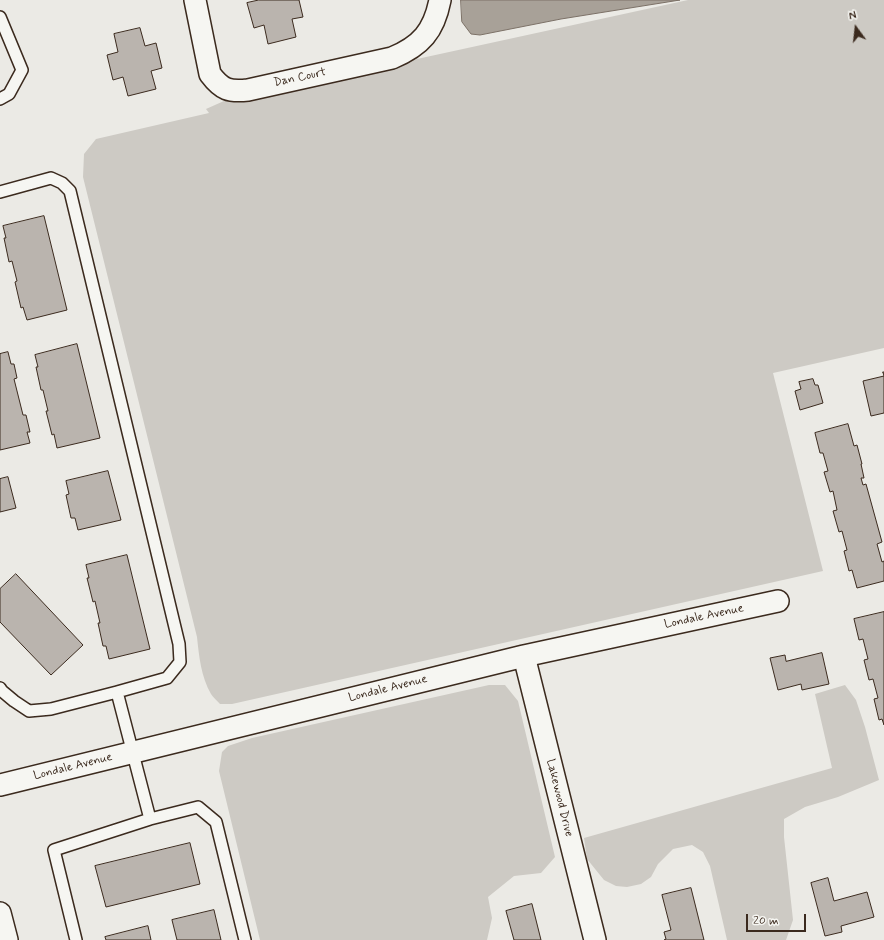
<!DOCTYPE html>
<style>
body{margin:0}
#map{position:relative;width:884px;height:940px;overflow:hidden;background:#ebeae5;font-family:Mynerve,sans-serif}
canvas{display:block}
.north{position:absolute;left:836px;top:8px;width:40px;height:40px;-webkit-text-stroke:3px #f6f6f2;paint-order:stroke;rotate:345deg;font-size:11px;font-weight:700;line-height:16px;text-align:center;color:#3b2a1e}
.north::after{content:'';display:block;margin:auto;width:14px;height:18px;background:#3b2a1e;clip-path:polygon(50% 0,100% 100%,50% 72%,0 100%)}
.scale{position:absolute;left:746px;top:914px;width:60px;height:18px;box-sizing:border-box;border:2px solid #3b2a1e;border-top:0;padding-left:5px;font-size:12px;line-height:14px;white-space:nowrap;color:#3b2a1e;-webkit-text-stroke:3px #f6f6f2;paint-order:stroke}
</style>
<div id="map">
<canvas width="884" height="940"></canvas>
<div class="north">N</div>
<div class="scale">20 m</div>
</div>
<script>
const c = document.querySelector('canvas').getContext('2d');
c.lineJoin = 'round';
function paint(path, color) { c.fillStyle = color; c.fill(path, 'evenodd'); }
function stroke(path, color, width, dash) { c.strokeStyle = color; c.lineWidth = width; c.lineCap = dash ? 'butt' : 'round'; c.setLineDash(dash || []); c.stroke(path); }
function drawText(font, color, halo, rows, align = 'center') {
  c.font = font + ' Mynerve,sans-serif'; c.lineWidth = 3; c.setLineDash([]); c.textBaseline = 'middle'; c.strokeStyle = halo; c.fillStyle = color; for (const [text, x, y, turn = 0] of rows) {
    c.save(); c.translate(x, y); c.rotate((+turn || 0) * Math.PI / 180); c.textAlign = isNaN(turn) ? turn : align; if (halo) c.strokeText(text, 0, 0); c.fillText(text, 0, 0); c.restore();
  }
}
const green = new Path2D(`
 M688,0H884V348L773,373L823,571L232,704H220C217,701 213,697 211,694C201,677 199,656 197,637L83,177L84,154L96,139L209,113L206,109L224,101Z
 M489,685H505L518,701L555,857L541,873L514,876L488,897L492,918L487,940H260L219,771L222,752L228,746L252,738Z
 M845,685L856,700L865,727L879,780L838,797L805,807L784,819V837L793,920L786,940H727L710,866L703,852L692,845L673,849L658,864L651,877L641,884L627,887L616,886L604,880L587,859L584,838L832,768L815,694Z`);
const water = new Path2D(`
 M461,0H680L561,19L480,35L471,34L462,22Z`);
const building = new Path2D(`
 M259,0H299L303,17L292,19L296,37L268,44L264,25L254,28L247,3Z
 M140,28L145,46L156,43L162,68L151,71L156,89L128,96L123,77L113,80L107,55L118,52L114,34Z
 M44,216L67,310L27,320L23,307L21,308L15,282L17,281L12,261L9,262L4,238H6L3,226Z
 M77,344L100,438L57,448L54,434L52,435L46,411H48L43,390H41L36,367H38L35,355Z
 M8,352L11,364H14L17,378L14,379L23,415H26L30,432H27L30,443L0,450V354Z
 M883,372H884V413L871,416L863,381L884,376Z
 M813,379L815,385H818L823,403L800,410L795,391L801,389L799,382Z
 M848,424L854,446L857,445L862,464H861L864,478H861L863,485L866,484L882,542L877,544L882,562L884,561V581L857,588L852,570L849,571L844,551L847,550L842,531L839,532L833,511L837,510L833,491L830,492L824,472L828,471L823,453H820L815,433Z
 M108,471L121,520L78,530L75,518H71L66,495L69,494L66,481Z
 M8,477L16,508L0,512V479Z
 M127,555L150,649L109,659L106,646H103L98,623H100L95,601L93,602L87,578H89L86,565Z
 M16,574L83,645L51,675L0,622V589Z
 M884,612V725L882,719L879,720L874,699L878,698L873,679L869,680L864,660L868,659L863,639L859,640L854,619Z
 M822,653L829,684L802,690L801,684L778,690L770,658L785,655L786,661Z
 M190,843L200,884L106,907L95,866Z
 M828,878L834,901L867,892L874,917L841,926L842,932L825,936L811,883Z
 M691,888L704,940H664L666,939L664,932L671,930L662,895Z
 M532,904L541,940H514L506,911Z
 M214,910L221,940H177L172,920Z
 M148,926L151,940H106L105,937Z`);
const lane = new Path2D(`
 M0,17L22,70L9,94L0,99
 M0,192L51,178L62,183L70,191L179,644L180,662L167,678L117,692
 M0,688L2,691L14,701L29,711L51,709L117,692L150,819
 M76,940L54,850L150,819L198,807L216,822L245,940`);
const street = new Path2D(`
 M195,0L210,74C222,90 229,92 248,90L392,58C421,46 434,31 440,0
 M524,656L595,940
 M0,785L524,656L778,601
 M0,913L7,940`);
const streetNames = [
 ["Dan Court",300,78,-12],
 ["Londale Avenue",704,617,-12],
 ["Londale Avenue",388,689,-14],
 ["Londale Avenue",73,767,-14],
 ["Lakewood Drive",559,798,76]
];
paint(green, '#cdcac4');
paint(water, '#a8a198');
stroke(water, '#7c7167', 1);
paint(building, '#bab4ae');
stroke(building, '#3b2a1e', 1);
stroke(lane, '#3b2a1e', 14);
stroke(street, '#3b2a1e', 24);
stroke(lane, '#f6f6f2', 11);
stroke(street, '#f6f6f2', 21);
drawText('12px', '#3b2a1e', '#f6f6f2', streetNames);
</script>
